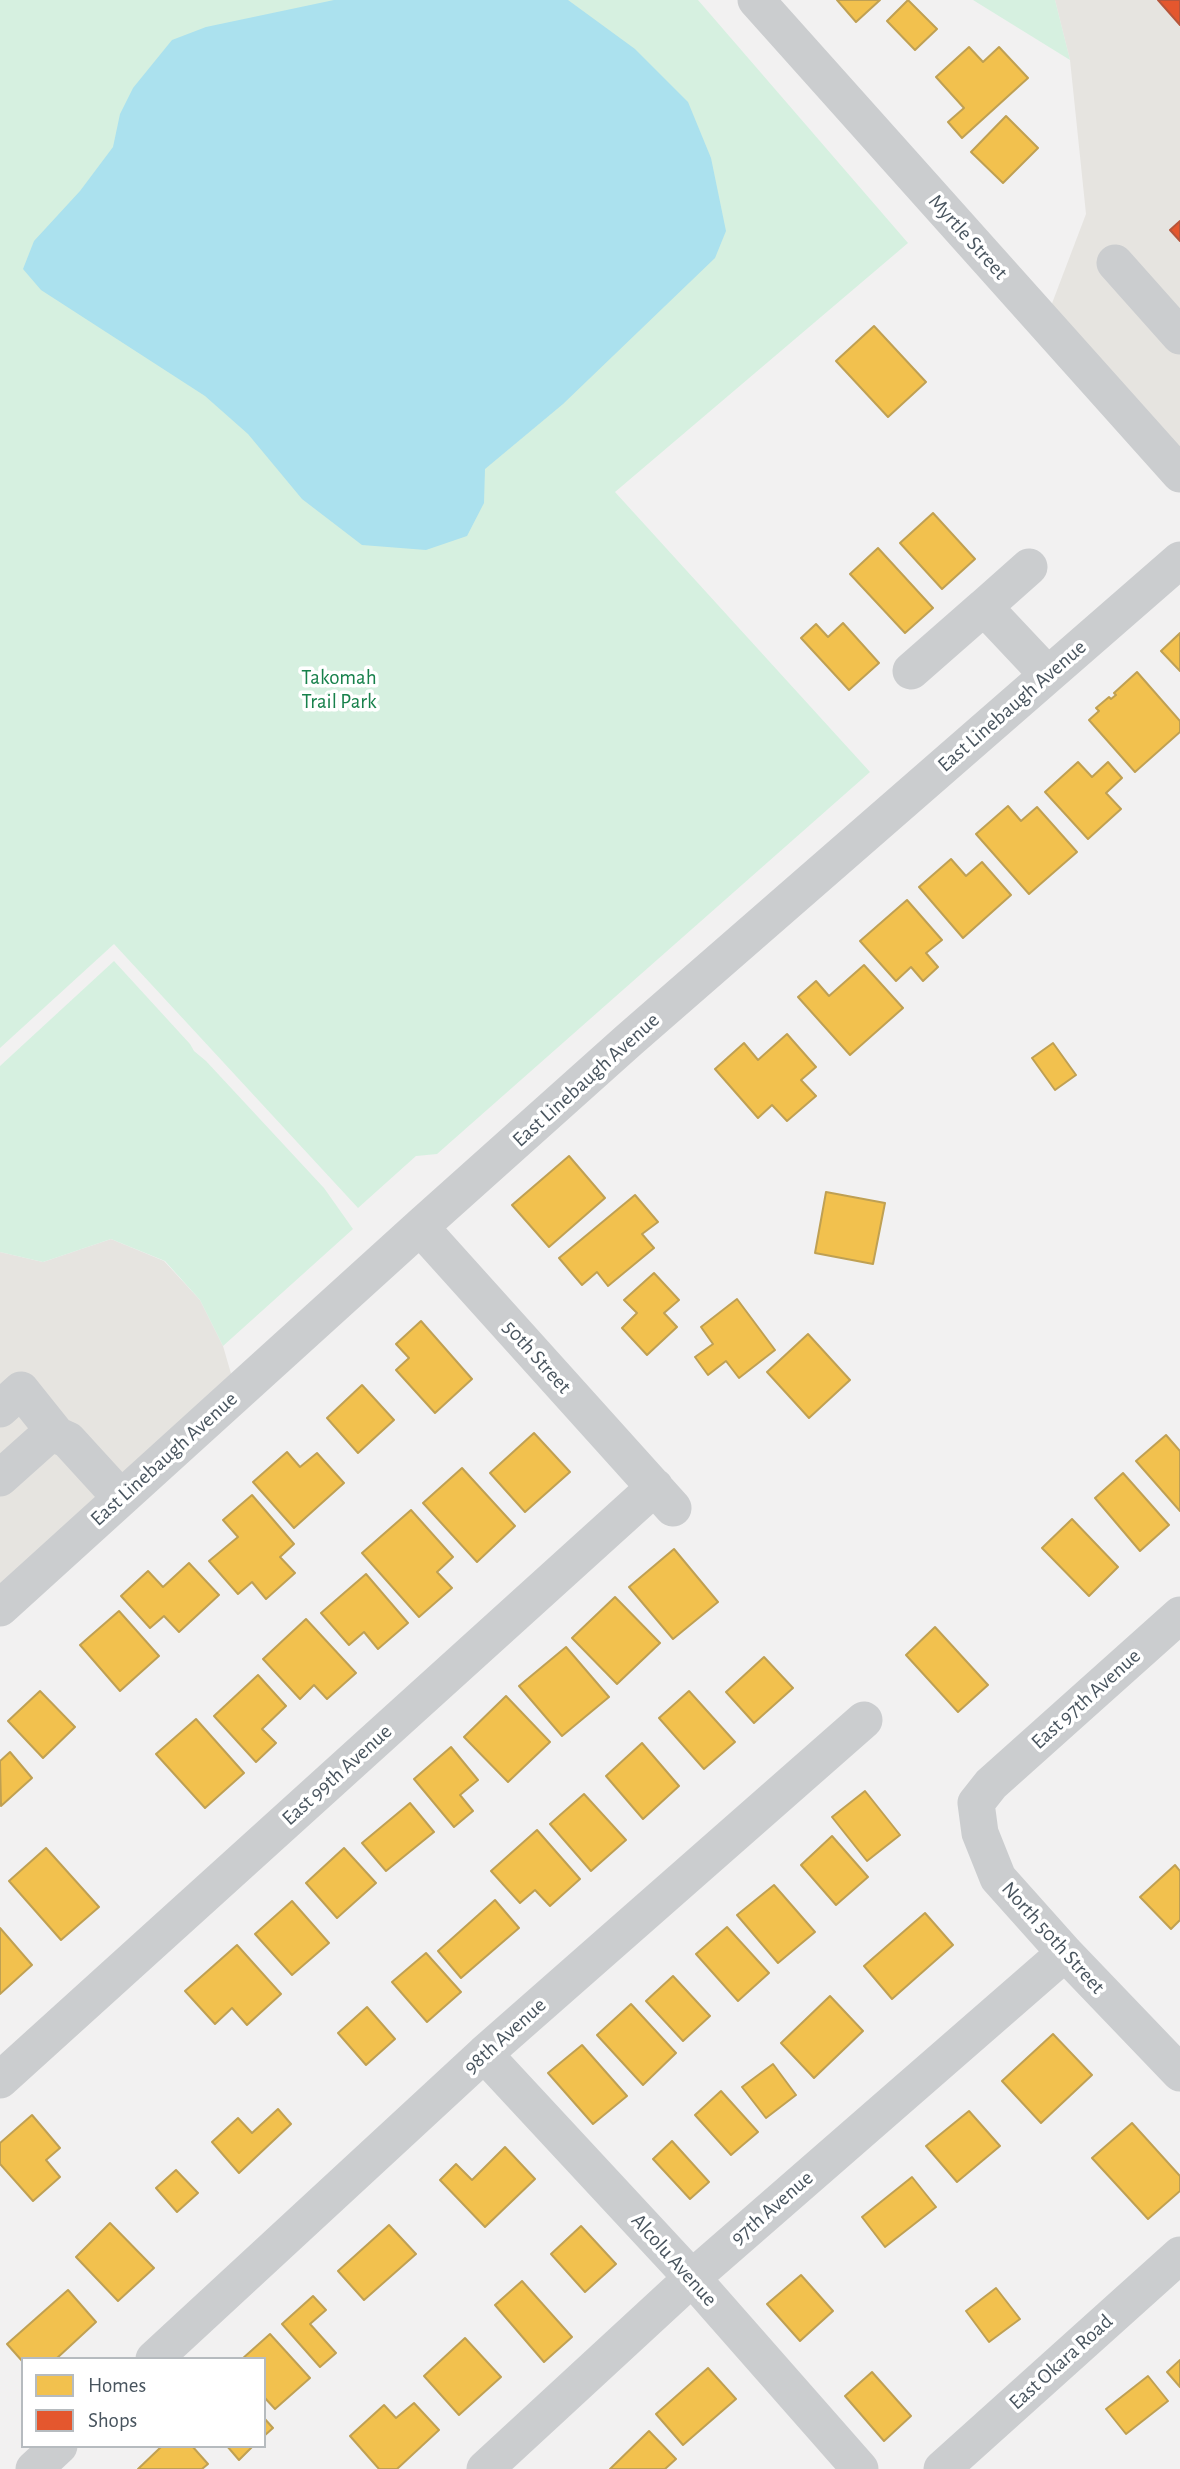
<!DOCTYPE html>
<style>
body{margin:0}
#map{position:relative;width:1180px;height:2469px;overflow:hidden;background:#f2f1f1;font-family:"Alegreya Sans",sans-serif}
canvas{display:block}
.legend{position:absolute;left:21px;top:2357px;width:245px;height:91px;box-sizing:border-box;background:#fff;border:2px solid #b6bbbf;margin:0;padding:9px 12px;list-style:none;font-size:21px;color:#48545e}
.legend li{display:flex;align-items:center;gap:14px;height:35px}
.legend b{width:35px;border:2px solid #b6bbbf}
</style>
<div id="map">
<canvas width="1180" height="2469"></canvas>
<ul class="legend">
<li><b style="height:19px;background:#f2c14e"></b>Homes</li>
<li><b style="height:19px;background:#e4572e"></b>Shops</li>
</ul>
</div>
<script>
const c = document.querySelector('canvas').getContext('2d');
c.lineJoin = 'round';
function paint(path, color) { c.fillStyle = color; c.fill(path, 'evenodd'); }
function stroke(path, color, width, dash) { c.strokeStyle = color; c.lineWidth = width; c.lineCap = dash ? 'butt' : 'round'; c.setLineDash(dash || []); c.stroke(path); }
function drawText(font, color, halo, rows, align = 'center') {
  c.font = font + ' "Alegreya Sans",sans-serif'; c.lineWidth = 7; c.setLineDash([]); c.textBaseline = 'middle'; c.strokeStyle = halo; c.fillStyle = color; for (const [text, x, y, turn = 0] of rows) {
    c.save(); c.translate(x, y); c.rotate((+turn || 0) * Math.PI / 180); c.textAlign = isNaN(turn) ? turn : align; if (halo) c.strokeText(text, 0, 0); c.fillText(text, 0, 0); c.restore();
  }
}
const commercial = new Path2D(`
 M1055,0H1180V454L1051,306L1086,214L1070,60Z
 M111,1239L164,1261L200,1300L223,1346L232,1377L0,1587V1252L43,1262Z`);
const green = new Path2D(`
 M0,0H698L908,243L615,492L870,772L437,1154L416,1156L358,1208L114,944L0,1048Z
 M973,0H1055L1070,60Z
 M114,961L190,1044L194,1051L206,1061L324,1188L353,1229L223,1346L200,1300L165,1261L111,1239L43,1262L0,1252V1066Z`);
const water = new Path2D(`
 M334,0H568L635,49L688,102L711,158L726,231L715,258L563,404L485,469L484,503L467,536L426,550L362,545L302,499L248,434L205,396L41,290L23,269L34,241L80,191L113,147L120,114L133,88L172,40L206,27Z`);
const homes = new Path2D(`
 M837,0H880L856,22Z
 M908,0L937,29L915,50L887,21Z
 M969,47L983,62L999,47L1028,78L962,138L948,122L964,108L936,77Z
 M1006,116L1038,148L1003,183L971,152Z
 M874,326L926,382L888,417L836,361Z
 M933,513L975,559L942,589L900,543Z
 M878,548L933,608L905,633L850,574Z
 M843,623L879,663L849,690L801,638L816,624L828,637Z
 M1180,633V671L1161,651Z
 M1137,672L1180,721V732L1135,772L1089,720L1099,711L1096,708L1109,697L1111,699L1116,695L1114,693Z
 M1078,762L1092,777L1108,762L1122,778L1106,793L1121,809L1088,839L1045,792Z
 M1008,806L1021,821L1037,807L1077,852L1029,894L976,834Z
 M951,859L966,876L982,862L1011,895L963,938L919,887Z
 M907,900L942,940L926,953L938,967L923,981L911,967L896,981L860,941Z
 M864,965L903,1008L850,1055L798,997L816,981L829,996Z
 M787,1034L816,1067L801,1080L816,1096L787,1121L772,1105L758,1118L715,1069L744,1043L758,1060Z
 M1053,1043L1076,1075L1055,1090L1032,1058Z
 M569,1156L605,1198L549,1247L512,1205Z
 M826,1192L885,1203L873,1264L815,1253Z
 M635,1195L658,1222L642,1234L654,1248L608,1286L597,1272L582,1285L559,1258Z
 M654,1273L679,1300L664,1313L677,1327L647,1355L622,1328L637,1313L624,1300Z
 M737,1299L775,1350L739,1378L726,1361L708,1375L695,1357L713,1344L701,1327Z
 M421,1321L472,1379L435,1413L396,1370L409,1358L396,1344Z
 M808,1334L850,1380L809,1418L767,1372Z
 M362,1385L394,1420L358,1453L327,1418Z
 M534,1433L570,1472L525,1512L490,1473Z
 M1166,1435L1180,1451V1511L1136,1461Z
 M287,1452L300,1467L317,1453L344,1483L294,1528L253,1482Z
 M462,1468L515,1526L477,1562L423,1503Z
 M1123,1473L1169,1525L1140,1551L1095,1498Z
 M252,1495L294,1544L280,1557L295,1573L266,1599L252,1582L238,1594L209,1561L238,1537L223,1520Z
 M411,1510L453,1557L437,1572L452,1588L419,1617L362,1553Z
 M1072,1519L1118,1567L1089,1596L1042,1548Z
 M674,1549L718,1602L673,1639L629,1587Z
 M189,1563L219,1595L179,1632L164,1616L150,1628L121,1596L148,1571L163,1587Z
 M366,1574L408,1623L378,1649L364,1632L349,1645L321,1613Z
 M615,1597L660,1643L617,1684L572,1638Z
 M119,1611L159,1656L120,1691L80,1645Z
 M306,1619L356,1673L327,1699L314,1685L300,1699L263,1659Z
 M935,1627L988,1685L958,1712L906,1655Z
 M566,1647L609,1697L562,1736L519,1686Z
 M764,1657L793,1688L754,1723L726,1692Z
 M258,1675L286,1706L262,1729L276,1743L256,1762L214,1716Z
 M40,1691L75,1727L43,1758L8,1721Z
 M689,1691L735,1742L704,1769L659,1718Z
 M506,1696L550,1742L508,1782L464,1737Z
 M196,1719L244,1773L205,1808L156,1754Z
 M642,1743L679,1786L643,1819L606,1776Z
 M451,1747L478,1780L460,1795L473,1811L454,1827L414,1779Z
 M10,1752L32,1778L1,1806L0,1761Z
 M865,1791L900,1835L867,1861L832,1817Z
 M584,1794L626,1840L591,1871L550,1824Z
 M410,1803L434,1832L386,1871L362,1843Z
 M537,1830L580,1879L550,1906L535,1890L520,1903L491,1871Z
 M832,1836L868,1877L836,1905L801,1865Z
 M46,1848L99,1907L61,1940L9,1881Z
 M344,1848L376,1883L337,1918L306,1883Z
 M1175,1865L1180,1871V1920L1171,1929L1140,1897Z
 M774,1885L815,1932L778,1963L737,1915Z
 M495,1900L519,1928L461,1978L438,1951Z
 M292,1901L329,1943L292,1975L255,1934Z
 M925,1913L953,1945L892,1999L864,1966Z
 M727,1927L769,1973L738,2001L696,1954Z
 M0,1928L32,1965L0,1994Z
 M237,1945L281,1994L247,2025L232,2008L215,2024L185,1991Z
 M426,1953L461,1992L427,2022L392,1982Z
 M673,1976L710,2016L683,2041L646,2001Z
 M830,1996L863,2031L814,2078L781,2043Z
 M631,2004L676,2053L643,2085L597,2035Z
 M367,2007L395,2039L366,2065L338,2033Z
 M1053,2034L1092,2075L1041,2123L1002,2081Z
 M582,2045L627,2096L593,2124L548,2073Z
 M773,2064L796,2095L766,2118L742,2087Z
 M721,2091L758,2132L731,2155L695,2115Z
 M278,2109L291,2124L239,2173L212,2142L238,2118L252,2133Z
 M969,2111L1000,2146L957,2182L926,2146Z
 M32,2115L60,2148L46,2160L60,2177L33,2201L0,2164V2143Z
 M1132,2123L1180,2176V2191L1148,2219L1092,2158Z
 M672,2141L709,2182L690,2199L653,2159Z
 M505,2147L535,2179L485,2227L440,2180L456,2164L472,2180Z
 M176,2170L198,2193L177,2212L156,2188Z
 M912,2177L936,2207L885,2247L862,2217Z
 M110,2223L154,2268L118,2301L76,2257Z
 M389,2225L416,2254L364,2300L338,2271Z
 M581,2226L616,2264L585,2292L551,2254Z
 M801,2275L833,2311L800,2341L767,2304Z
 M522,2281L572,2337L544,2362L495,2305Z
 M996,2288L1020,2319L989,2342L966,2311Z
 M68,2290L96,2322L56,2359H23V2362L7,2344Z
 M313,2296L326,2310L310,2324L336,2353L320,2367L282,2324Z
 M270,2334L310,2378L275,2409L264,2397V2359H242Z
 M465,2338L501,2377L459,2415L424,2376Z
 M1180,2360V2387L1167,2372Z
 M708,2368L736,2399L683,2445L656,2414Z
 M872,2372L911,2416L884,2441L845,2396Z
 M1148,2376L1168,2401L1126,2434L1106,2409Z
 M414,2403L439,2430L397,2469H379L350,2436L384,2405L396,2418Z
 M264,2418L273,2428L264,2436Z
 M649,2431L676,2459L665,2469H610Z
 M162,2446H192L208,2464L202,2469H138Z
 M227,2446H253L239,2460Z`);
const shops = new Path2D(`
 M1158,0H1180V25Z
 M1180,221V241L1170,230Z`);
const minor = new Path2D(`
 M756,0L1180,474
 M1115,263L1180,336
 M984,607L1029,567
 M911,671L984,607L1048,675
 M420,1227L673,1508
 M0,1409L21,1390L57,1435
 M0,1478L47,1436L57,1435L68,1440L121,1498
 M0,1608L420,1227L629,1040L1180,560
 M1180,1615L991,1784L976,1803L980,1833L998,1878L1065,1953L1180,2073
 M484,2054L692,2278L860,2469
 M0,2080L655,1487
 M154,2359L484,2054L864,1720
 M34,2469L59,2446
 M485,2469L692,2278L1065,1953
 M942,2469L1180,2255`);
const streetNames = [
 ["Myrtle Street",968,237,48],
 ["East Linebaugh Avenue",1012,706,-41],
 ["East Linebaugh Avenue",586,1080,-42],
 ["50th Street",537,1357,48],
 ["East Linebaugh Avenue",164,1459,-42],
 ["East 97th Avenue",1086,1699,-42],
 ["East 99th Avenue",337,1775,-42],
 ["North 50th Street",1053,1938,48],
 ["98th Avenue",505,2036,-42],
 ["97th Avenue",772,2208,-41],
 ["Alcolu Avenue",674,2260,48],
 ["East Okara Road",1061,2362,-42]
];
const parkNames = [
 ["Takomah",339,678],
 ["Trail Park",339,702]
];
paint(commercial, '#e6e4e0');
paint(green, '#d6f0e0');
paint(water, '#abe1ee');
paint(homes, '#f2c14e');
stroke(homes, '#bfa053', 2);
paint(shops, '#e4572e');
stroke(shops, '#b5563c', 2);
stroke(minor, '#cbcdcf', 37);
drawText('21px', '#48545e', '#fff', streetNames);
drawText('21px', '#17814b', '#fff', parkNames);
</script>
